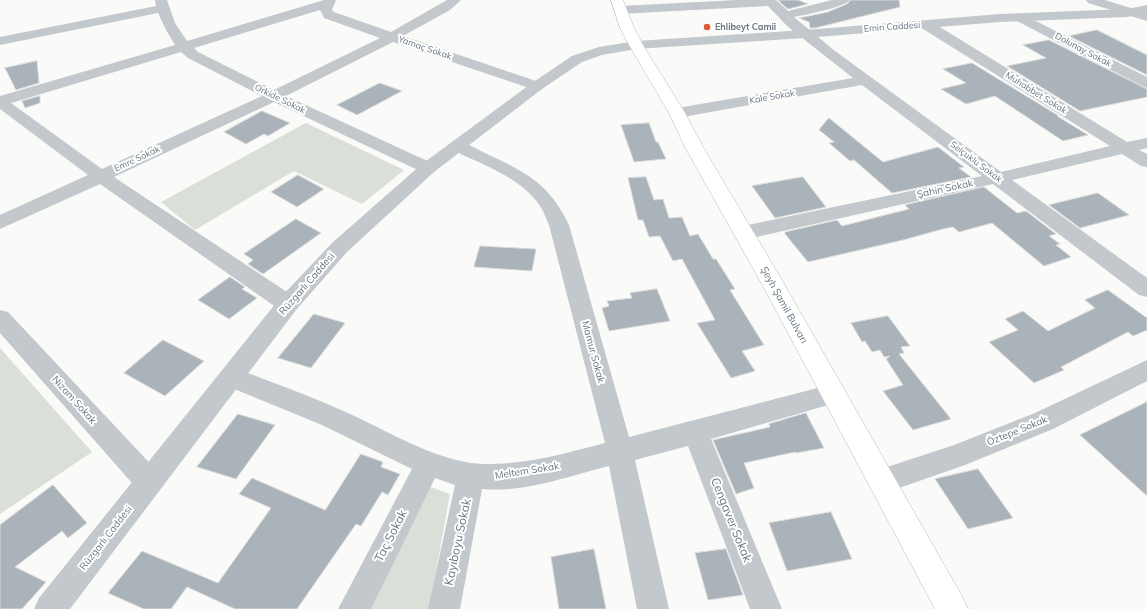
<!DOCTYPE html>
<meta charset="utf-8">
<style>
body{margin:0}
canvas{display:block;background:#fafaf8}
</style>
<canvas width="1147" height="609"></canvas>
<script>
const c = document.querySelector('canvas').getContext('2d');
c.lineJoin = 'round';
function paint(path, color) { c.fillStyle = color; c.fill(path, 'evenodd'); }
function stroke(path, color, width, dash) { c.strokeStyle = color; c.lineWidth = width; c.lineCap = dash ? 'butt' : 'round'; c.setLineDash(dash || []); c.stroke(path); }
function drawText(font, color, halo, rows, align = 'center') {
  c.font = font + ' Mulish,sans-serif'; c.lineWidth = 4; c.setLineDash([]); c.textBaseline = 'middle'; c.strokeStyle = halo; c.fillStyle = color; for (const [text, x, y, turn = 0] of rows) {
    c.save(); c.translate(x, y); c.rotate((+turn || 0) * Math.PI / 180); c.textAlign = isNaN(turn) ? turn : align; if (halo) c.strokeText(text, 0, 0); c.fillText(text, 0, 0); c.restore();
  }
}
const green = new Path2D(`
 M306,123L404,170L362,204L294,171L195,230L161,202Z
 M0,348L92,452L0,514Z
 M425,485L450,494L429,609H366Z`);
const building = new Path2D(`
 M778,0H798L808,4L788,9Z
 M851,0H899L900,7L815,28H810L809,22L799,18L828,12L847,4Z
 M1097,30L1147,55V75L1069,36Z
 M1049,40L1147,89V97L1080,111L1007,66L1046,58L1023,45Z
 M37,61L39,83L16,90L5,68Z
 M972,63L1059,116H1057L1088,135L1063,141L995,96L966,104L941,89L966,83L943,69Z
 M380,83L402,91L357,115L337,105Z
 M40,96V103L25,108L22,101Z
 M262,111L290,123L268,136L264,134L246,144L224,132Z
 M829,118L883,162L938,147L964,167L959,168L971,177L892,193L854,160L850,161L829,143L834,142L819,130Z
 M649,123L656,142H658L666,159L634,162L621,125Z
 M298,175L324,189L297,207L271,192Z
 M646,177L654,200L663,199L669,218L682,217L690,236L698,234L713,259H716L735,289L730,290L764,345L742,351L755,371L731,378L697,323L715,320L682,259L673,261L660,236L649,237L643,220H638L628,178Z
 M803,177L826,207L775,218L752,186Z
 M984,187L1017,213L1026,211L1056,234L1049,236L1060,244L1056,245L1071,257L1044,266L992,223L959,232L953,227L943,229L903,240L808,262L785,234V232L837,220L842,226L909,209L905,205Z
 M1098,193L1129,215L1080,228L1049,205Z
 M296,219L321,233L263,274L248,264L253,260L244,254Z
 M480,246L536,249L532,271L474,267Z
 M230,277L245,287L242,289L257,298L229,319L198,300Z
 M657,289L670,321L609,331L602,308L609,306L607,301L632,298L630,293Z
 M1108,290L1147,318V330L1133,336L1128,332L1061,367L1064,370L1034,383L989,342L1018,330L1005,319L1023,311L1048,331L1095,308L1085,300Z
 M314,314L345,323L311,368L278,358Z
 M888,316L910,346L901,347L904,353L899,354L951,419L913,430L883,391L903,385L886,359L890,356L884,357L880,350L872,352L865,341L862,342L851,323Z
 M163,340L204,361L165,396L124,373Z
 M1147,402V496L1080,435Z
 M806,413L824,448L796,453L795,452L744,463L754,488L736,494L713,440L770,427L769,424Z
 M238,414L275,425L236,479L197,467Z
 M361,454L383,462L381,467L400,474L388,495L382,492L361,526L356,524L297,609H235L187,587L171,609H144L108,593L142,551L218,583L271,508L239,494L252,478L325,510Z
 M978,469L1013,518L968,529L935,479Z
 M53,485L87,523L68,538L62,531L15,567L46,582L22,609H0V525Z
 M831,512L852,559L787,571L769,523Z
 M594,549L606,609H559L551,557Z
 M726,549L743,595L708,600L695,553Z`);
const minor = new Path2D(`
 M155,0H167L175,23L187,41L324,0H336L332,10L334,12L391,32L447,0H461L450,10L403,36L542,83L545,86L542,89L537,91L532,89L393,42L286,96L434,164L437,168L434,172L428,173L422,172L274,102L114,177L296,298L299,304L296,310L288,312L280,310L100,184L0,229V215L88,175L0,109V96L175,45L166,30L158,13L0,45V37L156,6ZM320,10L324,18L380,38L274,90L198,52L194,48ZM181,52L188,58L262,96L102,169L11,103Z
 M737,0H776L788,11L832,0H850C845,7 805,15 794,17L835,51L1001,172L1110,146L920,27L918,24L920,21H930L1127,142L1147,138V148L1139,150L1147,154V167L1141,166L1122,154L1012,180L1147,278V297L1139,295L993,184L743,240L736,238L733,233L736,228L743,226L982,176L862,85L677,118L671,116L669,113L671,110L677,108L853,78L787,26L768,6L620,14L615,13L614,10L615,7L620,6Z
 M1086,0H1105L1147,13V21L1088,3Z
 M1020,13L1147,77V88L1142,86L1015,20L1013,17L1015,14Z
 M458,141C469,144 479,150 489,155C528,173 550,185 569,225L629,437L833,384L842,387L845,394L842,401L711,439L782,609H750L688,446L635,460L669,609H637L609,466C569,476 524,493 482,489L460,609H428L455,485L435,478L371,609H338L412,469L322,425L222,384L219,377L222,370L231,367L240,370C274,383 308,395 341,410C386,429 436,463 485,464C525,465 566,453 605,443L549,225C546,218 544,212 540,206C521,177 481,164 452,150L449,146L452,142Z
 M0,310L8,312L159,473L163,482L159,491L149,495L139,491L0,333Z
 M1147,360V381L1053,429L965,465L882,494L872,490L868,481L872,472L954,445L1035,413Z`);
const tertiary = new Path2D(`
 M1147,5V13L1127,17L1000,22L805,38L636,49L602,55L582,62L542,89L434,172L347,252L296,310L70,609H34L39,598L280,298L333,242L422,164L532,83L572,56L599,47L636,41L805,30L1000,14L1127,9Z`);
const secondary = new Path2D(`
 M611,0H623L634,28L643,45L685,113L703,147L783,282L963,598L968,609H935L764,288L685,147L669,113L629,45L620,28Z`);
const markers = [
 [707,27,4,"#e4572e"]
];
const farPoinames = [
 ["Ehlibeyt Camii",715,27]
];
const farStreetnames = [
 ["Emin Caddesi",892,27,-4],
 ["Yamaç Sokak",425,48,19],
 ["Dolunay Sokak",1083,50,28],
 ["Muhabbet Sokak",1036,93,32],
 ["Kale Sokak",772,97,-10],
 ["Orkide Sokak",280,99,26],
 ["Emre Sokak",137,159,-25],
 ["Selçuklu Sokak",976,162,37]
];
const streetNames = [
 ["Şahin Sokak",945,189,-12],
 ["Rüzgarlı Caddesi",307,284,-49],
 ["Şeyh Şamil Bulvarı",784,305,61],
 ["Mamur Sokak",593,352,75],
 ["Nizam Sokak",74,400,48],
 ["Öztepe Sokak",1017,431,-22],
 ["Meltem Sokak",527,471,-9],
 ["Rüzgarlı Caddesi",106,538,-52]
];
const nearStreetnames = [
 ["Cengaver Sokak",731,520,68],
 ["Taç Sokak",391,536,-63],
 ["Kayıboyu Sokak",458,542,-78]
];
paint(green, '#dadfd7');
paint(building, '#aab3b9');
stroke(building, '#dcdcda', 1);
stroke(secondary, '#b3babf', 1);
paint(minor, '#c3c8cc');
paint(tertiary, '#c3c8cc');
paint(secondary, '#fff');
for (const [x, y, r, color] of markers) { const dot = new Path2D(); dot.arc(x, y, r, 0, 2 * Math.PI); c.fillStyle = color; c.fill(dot); stroke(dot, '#fff', 1.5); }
drawText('bold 9px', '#657683', '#fff', farPoinames, 'left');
drawText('9px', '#657683', '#fff', farStreetnames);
drawText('10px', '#657683', '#fff', streetNames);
drawText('12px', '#657683', '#fff', nearStreetnames);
</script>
